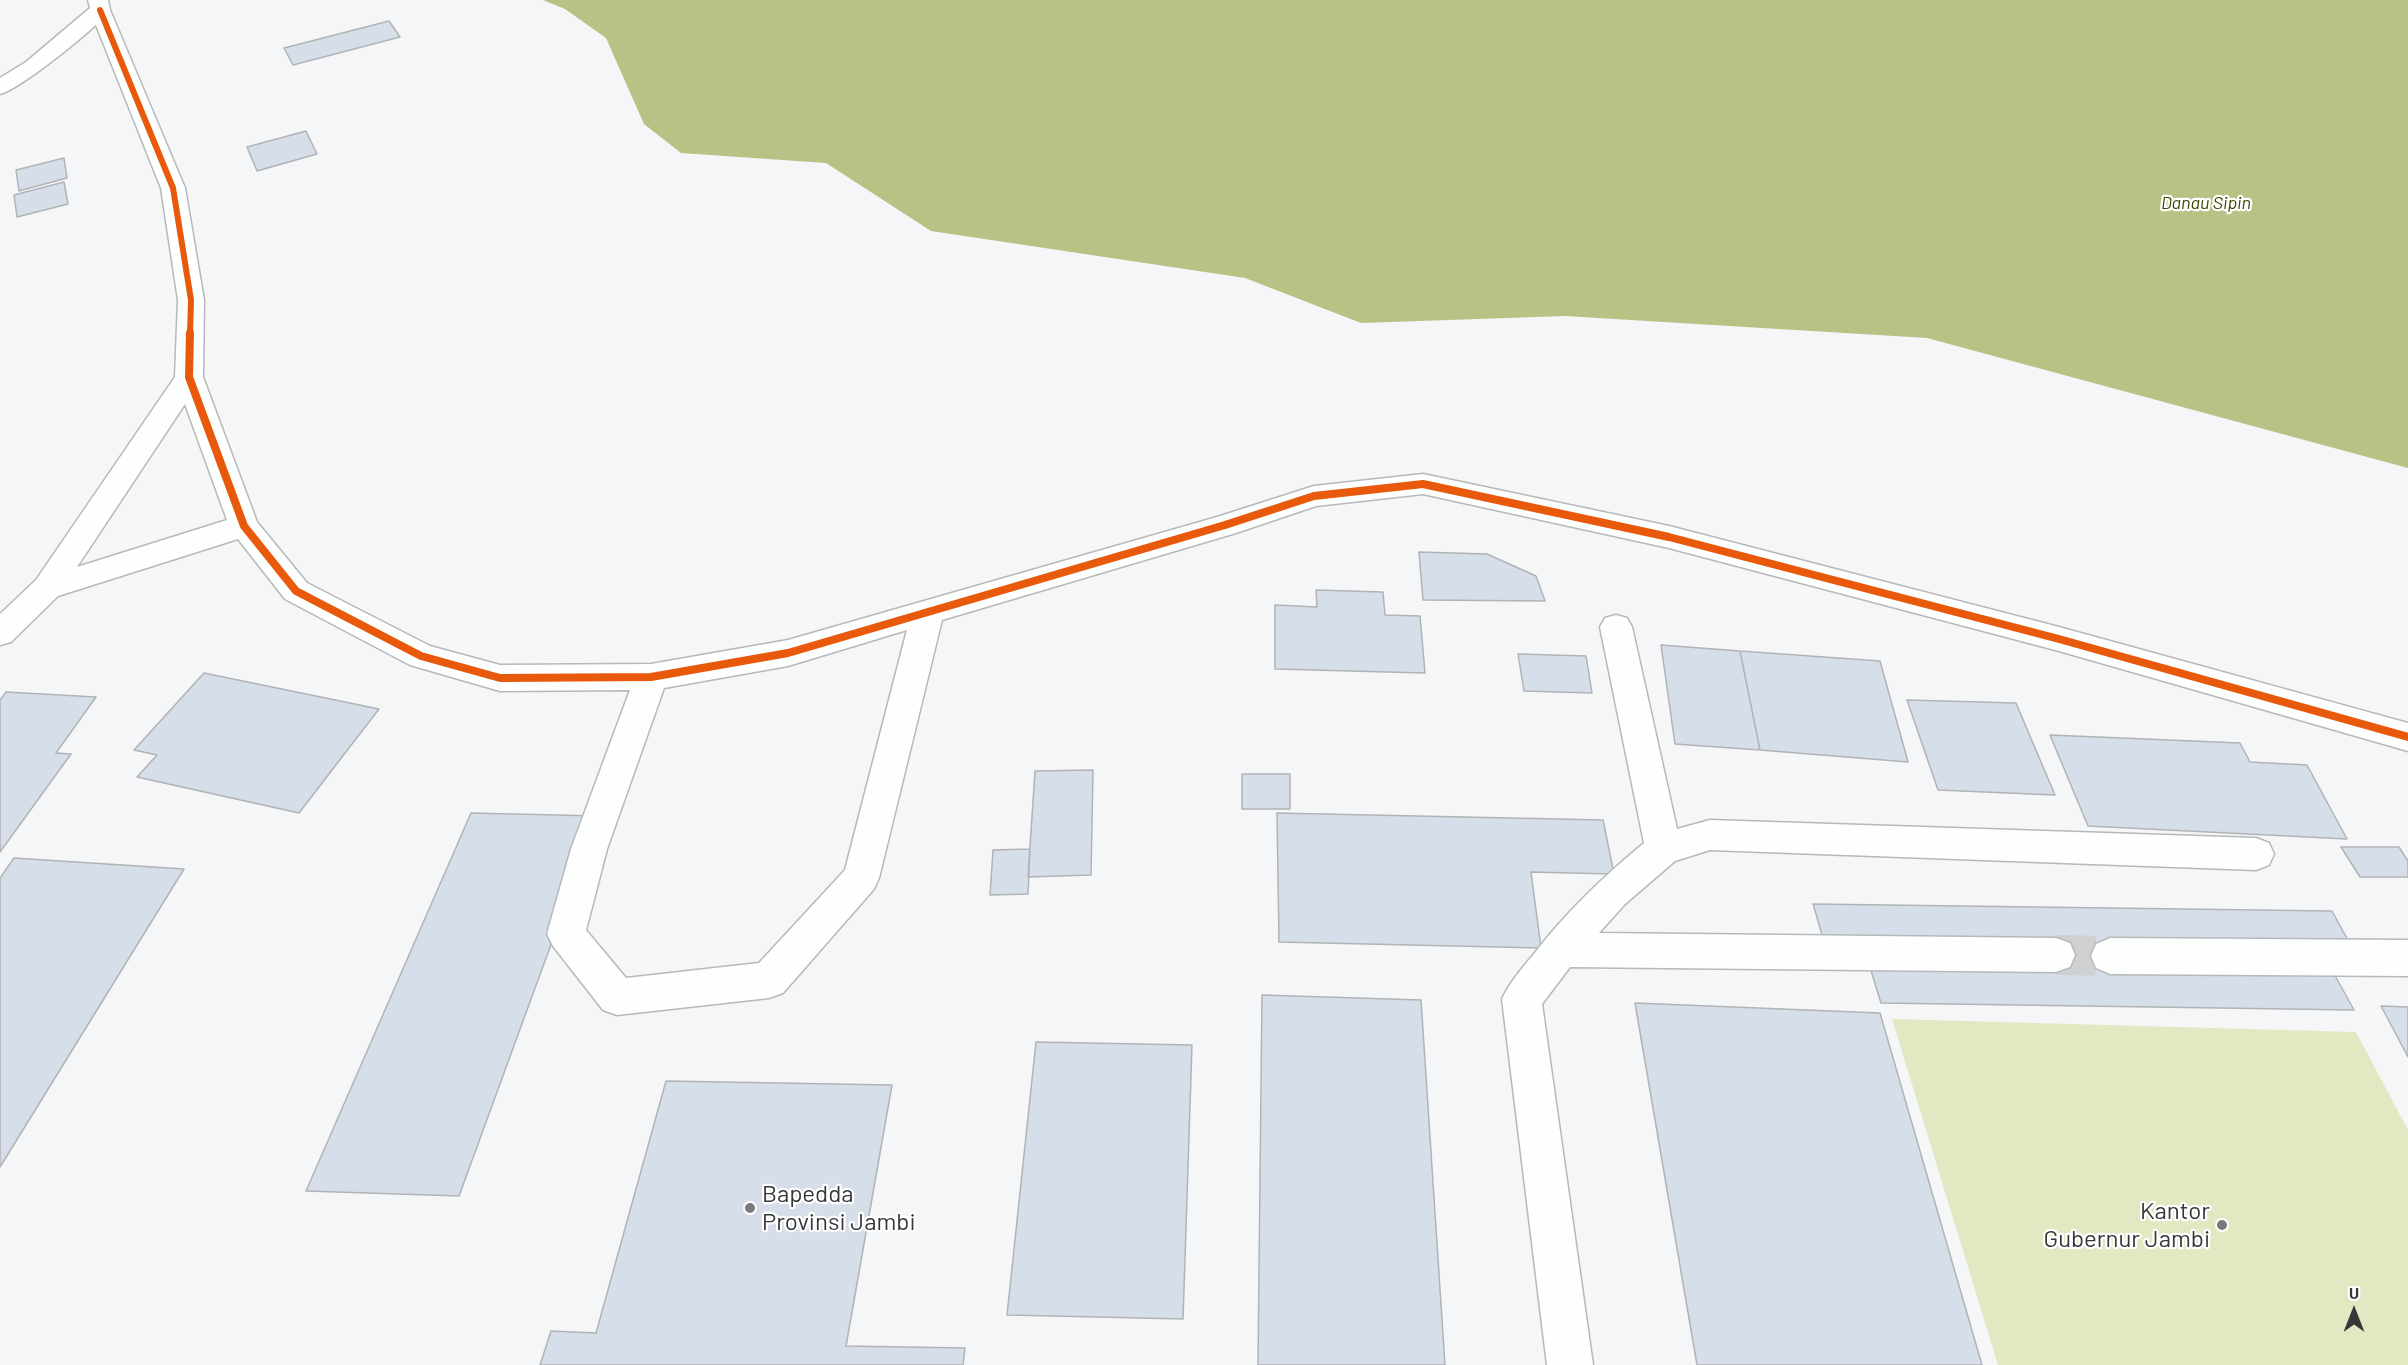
<!DOCTYPE html>
<style>
body{margin:0}
#map{position:relative;width:2408px;height:1365px;overflow:hidden;background:#f4f6f8;font-family:Barlow,sans-serif}
canvas{display:block}
.north{position:absolute;left:2324px;top:1281px;width:60px;height:60px;-webkit-text-stroke:4px #fff;paint-order:stroke;rotate:0deg;font-size:16px;font-weight:700;line-height:24px;text-align:center;color:#353738}
.north::after{content:'';display:block;margin:auto;width:21px;height:27px;background:#353738;clip-path:polygon(50% 0,100% 100%,50% 72%,0 100%)}
</style>
<div id="map">
<canvas width="2408" height="1365"></canvas>
<div class="north">U</div>
</div>
<script>
const c = document.querySelector('canvas').getContext('2d');
c.lineJoin = 'round';
function paint(path, color) { c.fillStyle = color; c.fill(path, 'evenodd'); }
function stroke(path, color, width, dash) { c.strokeStyle = color; c.lineWidth = width; c.lineCap = dash ? 'butt' : 'round'; c.setLineDash(dash || []); c.stroke(path); }
function drawText(font, color, halo, rows, align = 'center') {
  c.font = font + ' Barlow,sans-serif'; c.lineWidth = 4.5; c.setLineDash([]); c.textBaseline = 'middle'; c.strokeStyle = halo; c.fillStyle = color; for (const [text, x, y, turn = 0] of rows) {
    c.save(); c.translate(x, y); c.rotate((+turn || 0) * Math.PI / 180); c.textAlign = isNaN(turn) ? turn : align; if (halo) c.strokeText(text, 0, 0); c.fillText(text, 0, 0); c.restore();
  }
}
const green = new Path2D(`
 M1892,1019L2356,1032L2408,1130V1365H1998Z`);
const water = new Path2D(`
 M543,0H2408V468L1927,338L1565,316L1361,323L1245,278L931,231L826,163L681,153L644,124L606,38L565,9Z`);
const building = new Path2D(`
 M389,21L400,37L293,65L284,48Z
 M306,131L317,154L257,171L247,147Z
 M64,158L67,178L19,191L16,170Z
 M64,182L68,204L17,217L14,195Z
 M1419,552L1487,554L1536,576L1545,601L1423,600Z
 M1316,590L1383,592L1385,615L1420,616L1425,673L1275,669V605L1317,607Z
 M1661,645L1740,651L1760,750L1675,744Z
 M1740,651L1880,661L1908,762L1760,750Z
 M1518,654L1586,656L1592,693L1524,691Z
 M204,673L379,709L299,813L137,777L157,755L134,750Z
 M6,692L96,697L56,753L71,754L0,852V700Z
 M1907,700L2016,703L2055,795L1938,790Z
 M2050,735L2240,743L2250,762L2307,765L2347,839L2088,826Z
 M1093,770L1091,875L1028,877L1035,771Z
 M1242,774H1290V809H1242Z
 M471,813L598,816L459,1196L306,1191Z
 M1277,813L1603,820L1614,874L1531,872L1541,948L1279,942Z
 M2341,847H2399L2408,861V877H2360Z
 M1030,849L1028,894L990,895L993,850Z
 M14,858L184,869L0,1167V878Z
 M1813,904L2332,911L2355,953L2333,972L2354,1010L1881,1003L1869,964L1825,945Z
 M1262,995L1421,1000L1445,1365H1258Z
 M1635,1003L1880,1013L1982,1365H1697Z
 M2381,1006L2408,1007V1057Z
 M1036,1042L1192,1045L1183,1319L1007,1315Z
 M666,1081L892,1085L846,1346L965,1348L963,1365H540L551,1331L596,1333Z`);
const minorTunnel = new Path2D(`
 M2056,955L2110,956`);
const minor = new Path2D(`
 M100,4L107,6L110,10L185,188L204,300L203,377L257,522L307,583L430,646L500,665L651,664L788,640L1217,517L1314,486L1423,474L1669,526L2059,627L2408,723V751L2059,651L1669,548L1423,494L1316,506L1236,533L942,620L879,878L874,889L783,993L769,998L617,1015L603,1010L553,946L547,934L571,849L630,690L500,691L410,665L285,599L238,539L58,596L11,642L0,645V614L36,580L175,377L178,300L161,188L90,10L93,6ZM185,404L227,520L77,567ZM907,630L845,870L759,963L626,978L586,930L607,849L664,688L788,666Z
 M1616,615L1627,618L1632,627L1677,829L1710,820L2256,838L2269,843L2274,854L2269,865L2256,870L1710,850L1675,861L1625,904L1599,933L2056,938L2070,943L2075,955L2070,967L2056,972L1570,967L1542,1004L1593,1365H1547L1502,999C1510,982 1522,968 1534,954C1566,912 1603,877 1644,843L1600,627L1605,618Z
 M2110,938L2408,940V976L2110,974L2096,968L2091,956L2096,944Z`);
const major = new Path2D(`
 M88,0H108L110,10C98,27 19,90 0,94V78L26,62L90,8Z`);
const cyclewayFar1 = new Path2D(`
 M100,10L173,188L191,300L190,335`);
const cycleway = new Path2D(`
 M190,333L189,377L244,526L296,591L421,656L500,678L651,677L788,653L1225,525L1314,496L1423,484L1669,537L2059,639L2408,737`);
const markers = [
 [750,1208,6,"#787a7b"],
 [2222,1225,6,"#787a7b"]
];
const farWaternames = [
 ["Danau Sipin",2206,203]
];
const nearPoinames = [
 ["Bapedda",762,1194],
 ["Provinsi Jambi",762,1222],
 ["Kantor",2210,1211,"right"],
 ["Gubernur Jambi",2210,1239,"right"]
];
paint(green, '#e1e9c2');
paint(water, '#b8c284');
paint(building, '#d6deea');
stroke(building, '#b1b3b5', 1.5);
stroke(minorTunnel, '#ced0d2', 40, [40, 20]);
stroke(minor, '#b6b8b9', 3);
stroke(major, '#b6b8b9', 3);
paint(minor, '#fdfefe');
paint(major, '#fdfefe');
stroke(cyclewayFar1, '#e8590c', 6);
stroke(cycleway, '#e8590c', 8);
for (const [x, y, r, color] of markers) { const dot = new Path2D(); dot.arc(x, y, r, 0, 2 * Math.PI); c.fillStyle = color; c.fill(dot); stroke(dot, '#fff', 2); }
drawText('italic 18px', '#3e4700', '#fff', farWaternames);
drawText('24px', '#353738', '#fff', nearPoinames, 'left');
</script>
